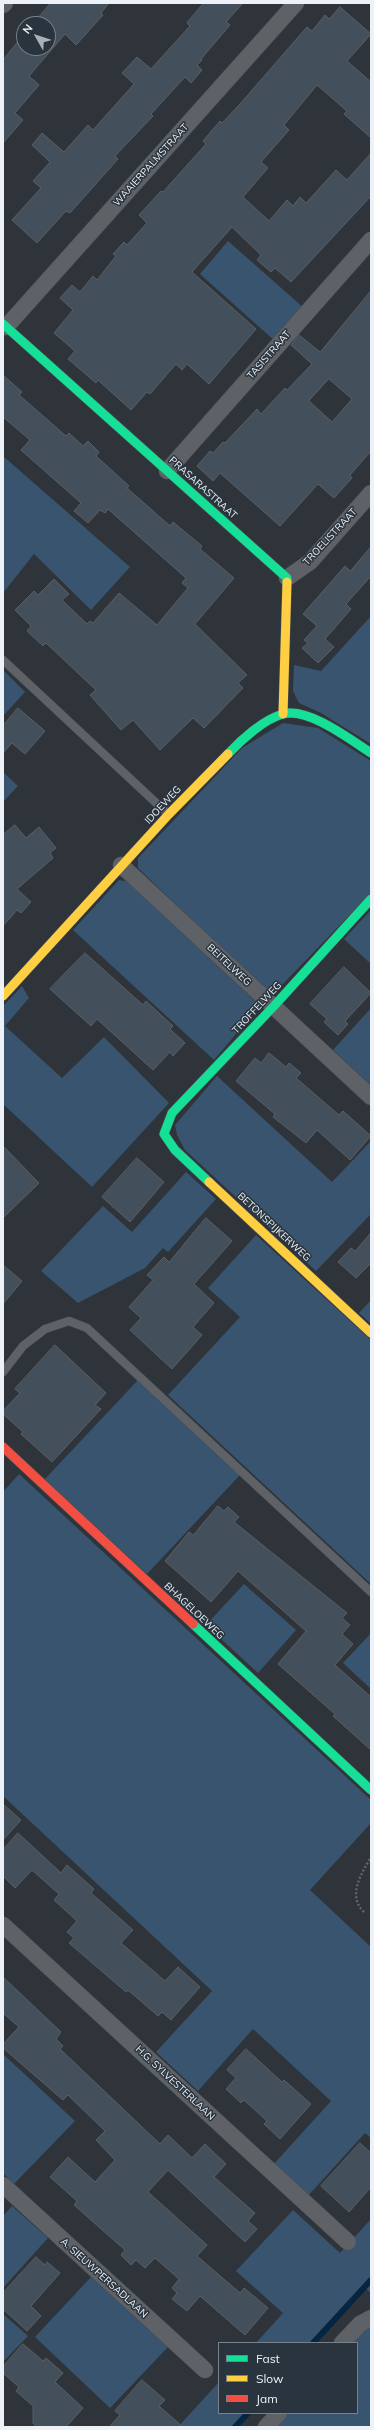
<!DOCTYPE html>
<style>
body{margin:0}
#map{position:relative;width:374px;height:2430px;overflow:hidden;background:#2e343a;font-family:Mulish,sans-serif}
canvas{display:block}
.frame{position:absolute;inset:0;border:4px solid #ecf2f8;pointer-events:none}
.legend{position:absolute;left:218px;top:2342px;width:140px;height:72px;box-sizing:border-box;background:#2a343e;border:1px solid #788088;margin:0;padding:5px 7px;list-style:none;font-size:12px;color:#ecf2f8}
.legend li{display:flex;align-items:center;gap:8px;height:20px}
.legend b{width:20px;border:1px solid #788088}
.north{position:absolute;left:16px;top:16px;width:40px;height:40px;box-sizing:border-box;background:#2a343e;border:1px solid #788088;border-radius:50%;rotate:309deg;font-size:11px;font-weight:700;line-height:16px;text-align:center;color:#ecf2f8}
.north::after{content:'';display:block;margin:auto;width:14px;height:18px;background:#aab0b6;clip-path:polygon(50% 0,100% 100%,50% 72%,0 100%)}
</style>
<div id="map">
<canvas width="374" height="2430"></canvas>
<div class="frame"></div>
<ul class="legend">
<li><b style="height:5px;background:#16e098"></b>Fast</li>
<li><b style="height:5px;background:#ffcf43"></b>Slow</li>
<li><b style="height:5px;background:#f24e42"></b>Jam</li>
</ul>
<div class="north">N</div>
</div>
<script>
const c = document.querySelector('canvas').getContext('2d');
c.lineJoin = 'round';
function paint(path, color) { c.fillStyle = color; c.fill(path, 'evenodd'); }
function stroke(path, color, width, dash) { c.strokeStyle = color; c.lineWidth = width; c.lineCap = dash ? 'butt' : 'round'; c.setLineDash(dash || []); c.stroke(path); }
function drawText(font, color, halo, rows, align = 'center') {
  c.font = font + ' Mulish,sans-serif'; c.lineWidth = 3; c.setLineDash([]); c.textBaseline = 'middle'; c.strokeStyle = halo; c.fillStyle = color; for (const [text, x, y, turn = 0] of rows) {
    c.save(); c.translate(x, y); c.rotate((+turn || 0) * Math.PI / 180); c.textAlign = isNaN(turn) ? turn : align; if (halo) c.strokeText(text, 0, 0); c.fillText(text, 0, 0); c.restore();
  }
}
const green = new Path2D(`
 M228,241L305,309L276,342L200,274Z
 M3,456L130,567L91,610L34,554L3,593Z
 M371,616V744L321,713L299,703L293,691L294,665L321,671Z
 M3,670L25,692L3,716Z
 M283,723L318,728L371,761V893L278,989L265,990L138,868V858L242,748Z
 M3,772L18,786L3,802Z
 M119,880L130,882L255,1001L257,1009L214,1060L73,930Z
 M371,910V964L344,939Z
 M22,986L29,998L5,1026L62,1078L104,1037L169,1103L92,1187L3,1104V1006Z
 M371,1008V1086L333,1050Z
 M217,1076L332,1182L371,1141V1214L316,1271L185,1150L177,1135L175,1125Z
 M186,1172L216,1199L168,1252L163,1248L145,1268L78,1303L41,1271L103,1206L132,1232Z
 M256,1235L371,1340V1584L168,1395L240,1317L208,1288Z
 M371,1300V1324L359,1313Z
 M138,1380L240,1475L147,1574L44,1480Z
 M19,1474L371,1800V1823L310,1890L371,1947V2138L365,2133L307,2197L272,2166L331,2101L253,2029L198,2091L156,2052L212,1991L3,1796V1492Z
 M244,1584L296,1630L258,1673L206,1625Z
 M371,1633V1689L343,1663Z
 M3,2054L75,2121L14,2184L3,2173Z
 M12,2206L48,2238L3,2288V2216Z
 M293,2210L340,2253L371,2219V2293L364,2287L313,2343H256L283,2313L236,2271Z
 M91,2277L168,2347L110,2408L35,2337Z
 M3,2314L28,2336L3,2362Z
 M371,2327V2427H274L286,2413H357V2343H350L360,2331Z
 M219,2382V2413H248L235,2427H178Z`);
const stream = new Path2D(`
 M313,2343L371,2280
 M235,2427L248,2413`);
const building = new Path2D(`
 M51,3H109L101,13L103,15L76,45L65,34L29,76L39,85L15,113L23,120L3,143V60L24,34V48H48V24H33Z
 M204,3H243L226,22L230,25L201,59L202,60L197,65L202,70L191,83L185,77L151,114L153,116L115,156L118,159L70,213L66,211L37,243L12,220L41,188L33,181L50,162L32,145L42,133L64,152L88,125L93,130L134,84L122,73L137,57L151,69L190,26L187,23Z
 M340,7L371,34L347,61L371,82V138L344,114L347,111L317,85L284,125L289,130L261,162L268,168L243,197L269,221L287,200L293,206L300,197L306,203L336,170L347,180L371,153V196L291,282L275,268L271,272L257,260L261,255L232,227L192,272L256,329L209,384L187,364L182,370L176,364L150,394L147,392L131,410L98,380L96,383L68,359L75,351L54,333L73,310L60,298L72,285L80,292L93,276L97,280L116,256L113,254L124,242L127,245L147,223L139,215L161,191L163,192L206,144L203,141L220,121L222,123L240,104L307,27L312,31L325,15L329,19Z
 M371,291V451L350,475L352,478L334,498L318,484L280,526L220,473L213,481L197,466L210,451L213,453L223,442L225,443L257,409L261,414L285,388L287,390L312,364L291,345L299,335L320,352ZM329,379L352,399L332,422L309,401Z
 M3,375L22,392L19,395L66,436L69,433L83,446L88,441L99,452L96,456L129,486L127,488L170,526L173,522L202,546L200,549L234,578L195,624L247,675L238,683L243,688L204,728L193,718L160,750L133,720L121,730L90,695L96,690L46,643L43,646L27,631L31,626L15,610L34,591L38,595L54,579L69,594L62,600L87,624L90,621L93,623L119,593L157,625L188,588L182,583L186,578L108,509L105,513L100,510L88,523L74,511L81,503L21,450L30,440L3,417Z
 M371,547V576L346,604L351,609L325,639L334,647L318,663L302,648L308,643L304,640L317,626L303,614L345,566L350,571Z
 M18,708L45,731L25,754L12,743L3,753V726Z
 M15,825L26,838L39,827L56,848L50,853L53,858L17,889L31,902L21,913L17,910L3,926V835Z
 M85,953L143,1005L146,1001L173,1026L170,1029L185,1043L173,1056L170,1052L153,1070L97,1019L91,1026L50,989Z
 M344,967L371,993L345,1021L348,1024L338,1035L324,1022L327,1019L310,1004Z
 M269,1053L286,1067L289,1063L301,1073L296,1078L339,1115L343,1111L371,1136L350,1160L317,1130L306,1143L273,1117L275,1114L236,1081L255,1058L261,1063Z
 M3,1146L39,1183L3,1218Z
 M137,1158L164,1182L130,1222L102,1197Z
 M206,1218L232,1241L194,1284L214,1303L193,1327L202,1335L172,1369L130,1330L141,1318L129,1307L153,1280L147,1275L164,1257L169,1262Z
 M371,1233V1263L356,1278L338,1262L351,1248L355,1251Z
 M3,1265L22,1281L3,1304Z
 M55,1345L106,1393L95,1405L101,1409L52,1462L21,1434L23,1432L3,1414V1411L20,1393L15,1389Z
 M218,1506L224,1511L228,1507L239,1517L234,1522L347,1613L342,1618L350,1625L342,1634L353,1644L335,1665L371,1697V1750L333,1716L335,1714L278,1664L306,1631L238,1571L211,1602L165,1561L189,1532L193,1535Z
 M3,1804L21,1820L3,1840Z
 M18,1833L61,1873L67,1865L94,1889L91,1893L133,1930L121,1943L165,1981L178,1967L200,1987L171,2020L162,2012L158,2016L128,1990L126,1992L69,1943L74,1938L67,1932L77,1921L54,1900L59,1894L32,1870L15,1888L3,1876V1850Z
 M3,1977L61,2032L56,2039L63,2046L60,2049L160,2144L168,2135L192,2158L205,2144L226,2164L214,2177L255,2213L248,2221L257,2229L245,2242L168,2170L148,2192L207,2245L197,2256L240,2293L244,2288L268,2308L245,2335L200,2296L187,2311L172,2299L177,2293L172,2288L179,2279L155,2258L145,2268L136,2260L131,2265L121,2255L125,2250L74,2205L77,2201L50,2177L68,2157L95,2182L115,2160L96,2140L105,2131L68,2095L63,2100L3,2048V2044L19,2027L3,2013Z
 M246,2049L282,2082L284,2080L311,2104L280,2139L264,2124L267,2121L244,2100L241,2103L226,2089L236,2078L227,2070Z
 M360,2143L371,2153V2187L349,2212L321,2186Z
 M36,2257L45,2265L47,2262L60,2273L31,2306L41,2316L27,2331L3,2309V2293Z
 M23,2344L43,2361L46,2358L63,2373L55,2382L83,2408L66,2427H37L33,2423V2406L16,2391L19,2387L3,2373V2367Z
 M142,2380L165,2400L159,2406L183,2427H109L120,2415L115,2411Z`);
const path = new Path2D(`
 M364,1912C347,1896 361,1874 371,1857`);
const lane = new Path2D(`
 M3,660L168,814
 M3,1372L23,1346L45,1329L69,1321L87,1328L371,1592`);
const street = new Path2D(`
 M3,5L5,3
 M6,327L296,3
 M167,471L371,240
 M287,578L310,562L371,493
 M121,865L371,1097
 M3,1925L348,2242
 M3,2185L205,2370
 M342,2343L360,2324L371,2318
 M266,2427L279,2413`);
const fast = new Path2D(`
 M3,324L287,578V582
 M228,754C241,740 264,719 283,714C308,707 351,740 371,753
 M209,1182L175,1150L164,1134L172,1113L274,1006L371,899
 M193,1624L371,1790`);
const slow = new Path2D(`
 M283,714L287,582
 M3,996L169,814L228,754
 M209,1182L371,1333`);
const jam = new Path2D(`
 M3,1447L193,1624`);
const streetNames = [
 ["WAAIERPALMSTRAAT",151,165,-48],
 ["TASISTRAAT",269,355,-49],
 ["PRASARASTRAAT",203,488,42],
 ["TROELISTRAAT",330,537,-47],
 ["IDOEWEG",163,805,-47],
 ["BEITELWEG",229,965,43],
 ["TROFFELWEG",257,1008,-47],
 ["BETONSPIJKERWEG",274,1227,43],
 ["BHAGELOEWEG",194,1611,43],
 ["H.G. SYLVESTERLAAN",175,2083,43],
 ["A. SIEUWPERSADLAAN",104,2278,42]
];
paint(green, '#38546f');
stroke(stream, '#042643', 6);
paint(building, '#43505b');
stroke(building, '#5a5f64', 1);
stroke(lane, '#4a4f54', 9);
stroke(street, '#4a4f54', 17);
stroke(fast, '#4a4f54', 10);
stroke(slow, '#4a4f54', 10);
stroke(jam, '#4a4f54', 10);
stroke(path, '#606468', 2.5, [2, 2]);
stroke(lane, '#5e6266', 8);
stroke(street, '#5e6266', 16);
stroke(fast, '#16e098', 9);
stroke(slow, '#ffcf43', 9);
stroke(jam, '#f24e42', 9);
drawText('10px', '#ecf2f8', '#2a343e', streetNames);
</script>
